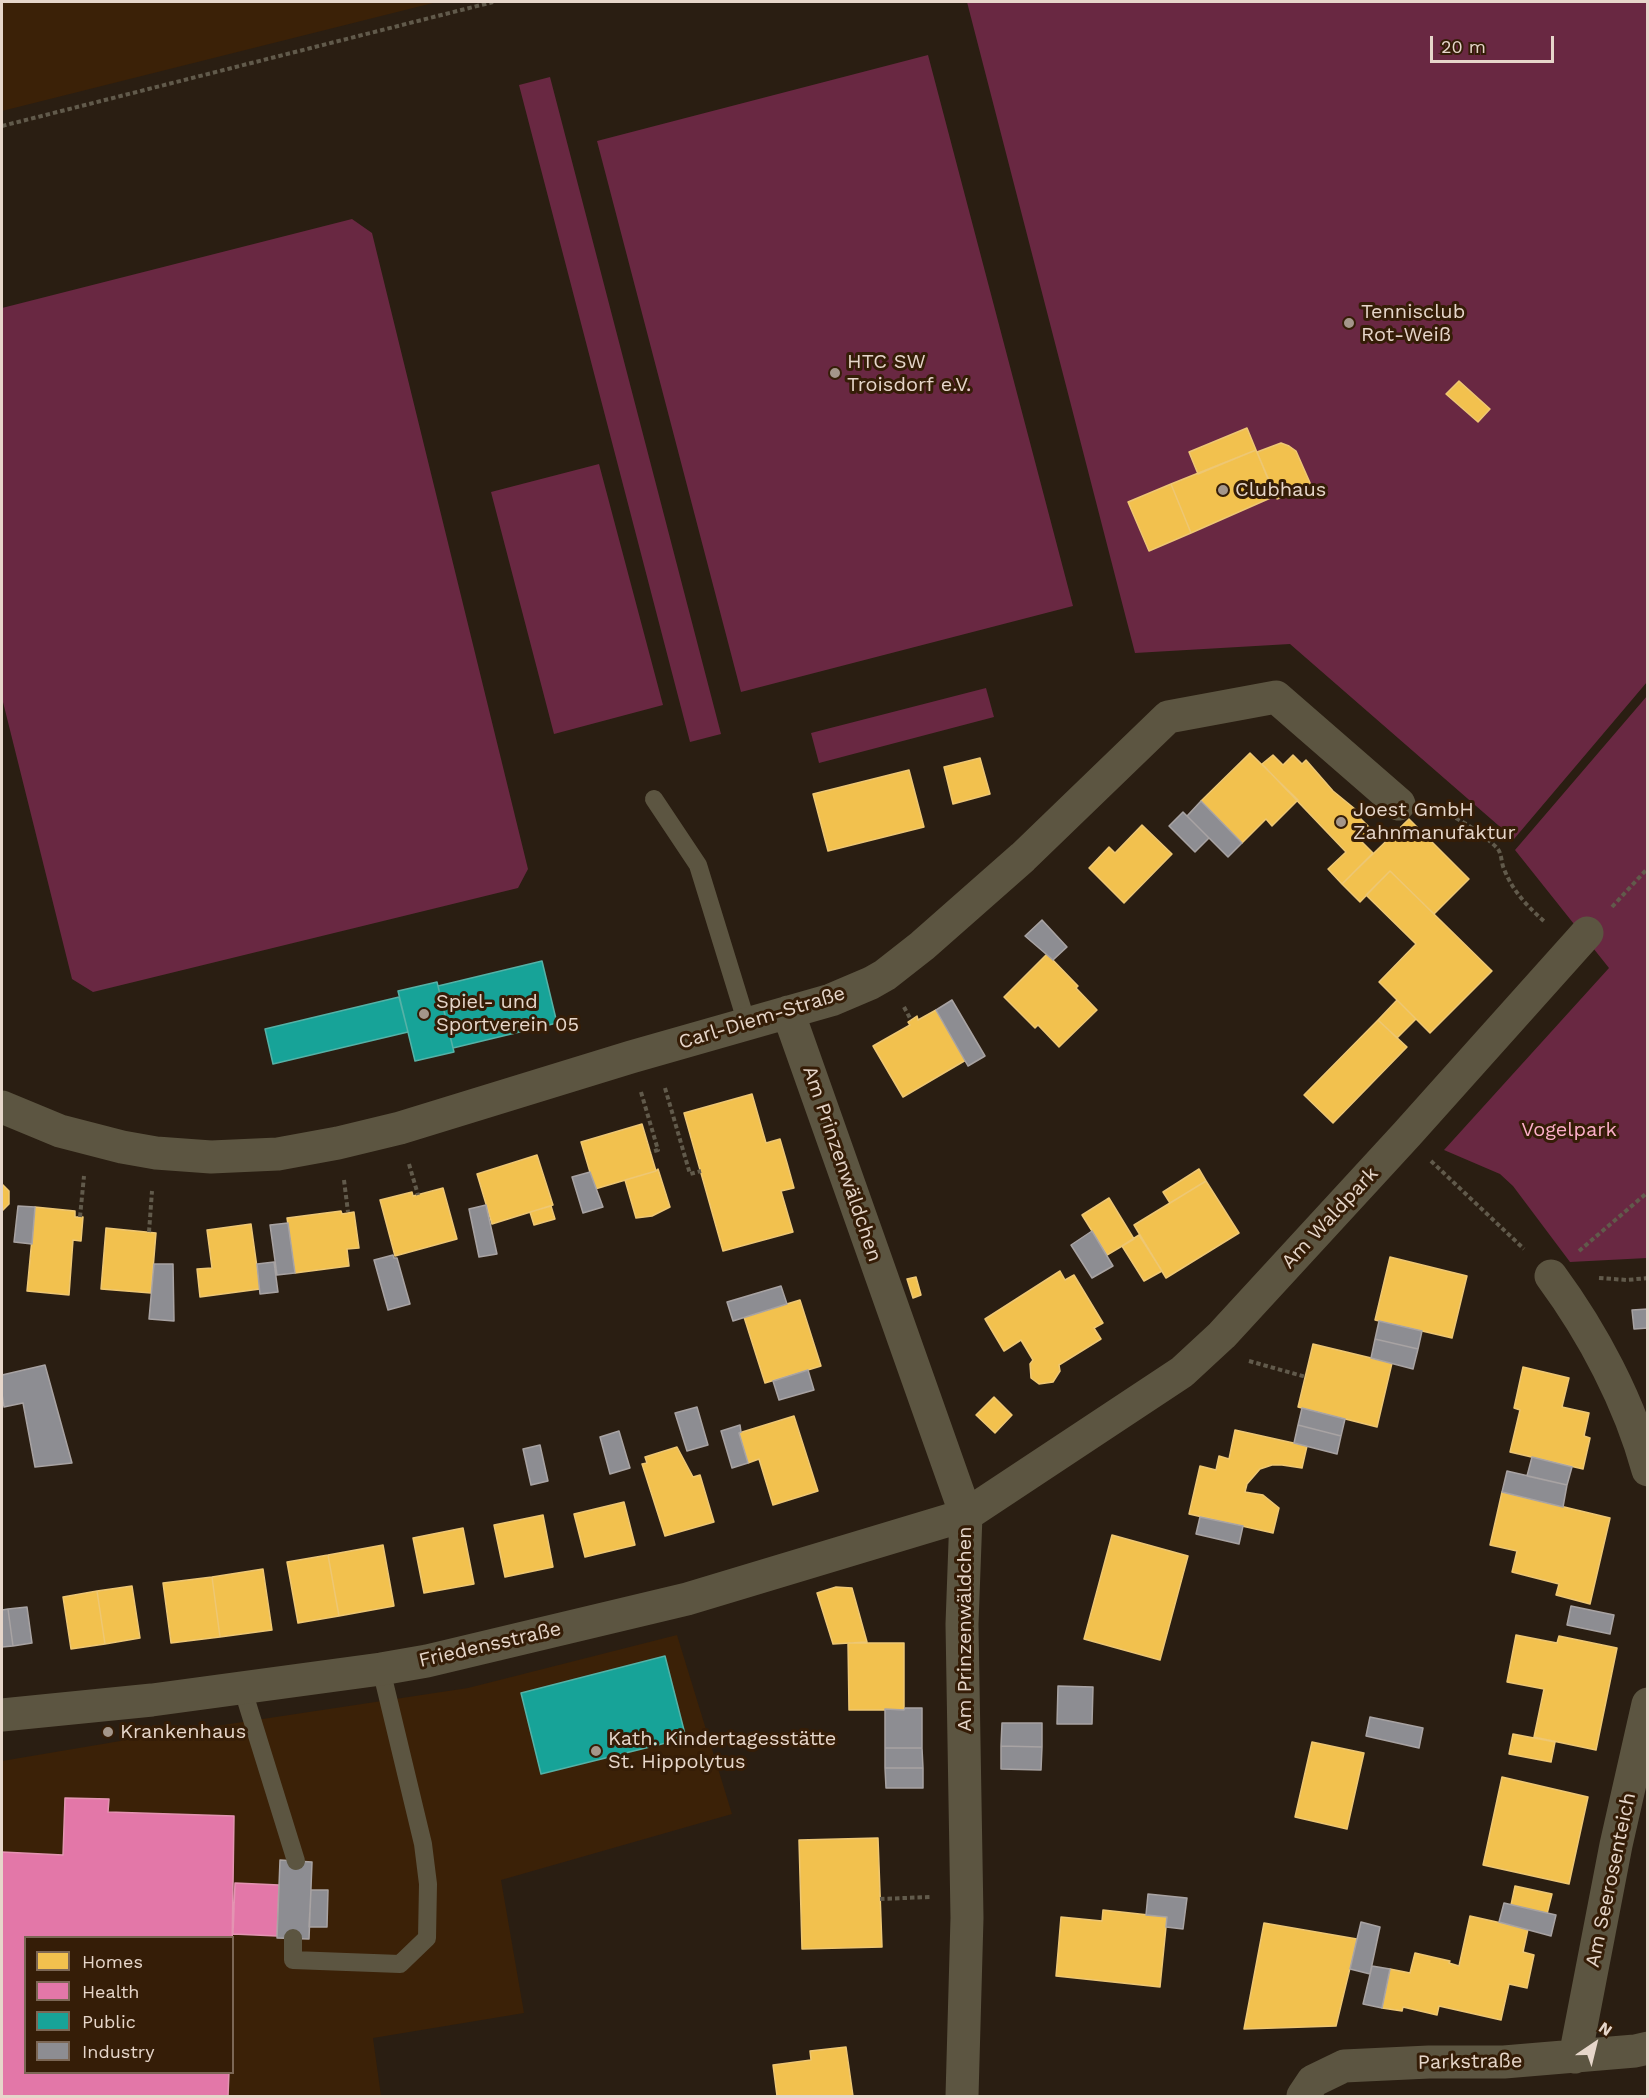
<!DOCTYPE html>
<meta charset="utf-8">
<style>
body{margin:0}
#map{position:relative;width:1649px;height:2098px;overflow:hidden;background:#2a1e12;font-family:"Work Sans",sans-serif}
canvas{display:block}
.frame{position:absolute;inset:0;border:3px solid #e6d6ca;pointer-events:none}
.legend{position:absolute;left:24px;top:1936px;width:210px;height:138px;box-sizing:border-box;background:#351d07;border:2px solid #7c6755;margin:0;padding:8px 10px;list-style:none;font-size:18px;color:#e6d6ca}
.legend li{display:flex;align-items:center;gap:12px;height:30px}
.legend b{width:30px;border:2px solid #7c6755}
.north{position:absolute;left:1565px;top:2014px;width:60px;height:60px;-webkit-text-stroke:4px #351d07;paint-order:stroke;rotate:35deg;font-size:16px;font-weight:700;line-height:24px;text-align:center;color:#e6d6ca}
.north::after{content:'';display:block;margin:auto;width:21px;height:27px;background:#e6d6ca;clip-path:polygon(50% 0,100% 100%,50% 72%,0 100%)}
.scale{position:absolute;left:1430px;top:36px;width:124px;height:27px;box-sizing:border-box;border:3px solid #e6d6ca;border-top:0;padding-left:8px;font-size:18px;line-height:21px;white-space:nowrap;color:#e6d6ca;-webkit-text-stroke:4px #351d07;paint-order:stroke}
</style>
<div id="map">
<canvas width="1649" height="2098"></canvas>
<div class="frame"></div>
<ul class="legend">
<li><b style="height:16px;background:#f2c14e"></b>Homes</li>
<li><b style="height:16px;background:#e377a8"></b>Health</li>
<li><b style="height:16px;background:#17a398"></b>Public</li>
<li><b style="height:16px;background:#8d8d92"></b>Industry</li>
</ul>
<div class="north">N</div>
<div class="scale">20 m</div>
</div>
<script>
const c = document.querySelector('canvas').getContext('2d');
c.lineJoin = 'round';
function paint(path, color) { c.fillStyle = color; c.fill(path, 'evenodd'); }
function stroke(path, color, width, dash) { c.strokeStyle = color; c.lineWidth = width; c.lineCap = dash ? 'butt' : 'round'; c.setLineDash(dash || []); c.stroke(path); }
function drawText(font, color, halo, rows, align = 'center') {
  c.font = font + ' "Work Sans",sans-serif'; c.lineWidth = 6; c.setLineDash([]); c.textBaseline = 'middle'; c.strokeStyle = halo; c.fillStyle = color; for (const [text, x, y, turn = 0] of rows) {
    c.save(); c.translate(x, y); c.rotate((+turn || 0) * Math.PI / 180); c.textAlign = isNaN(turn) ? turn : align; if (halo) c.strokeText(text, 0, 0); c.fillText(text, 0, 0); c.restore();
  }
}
const built = new Path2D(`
 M2,2H437L2,111Z
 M677,1635L732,1814L501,1880L524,2013L373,2038L381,2096H2V1761L150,1736L468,1688ZM26,1938H232V2072H26Z`);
const green = new Path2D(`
 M967,2H1647V682L1514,839L1290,644L1135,653Z
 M928,55L1073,606L741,692L597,141Z
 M550,77L721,734L690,742L519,85Z
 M352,219L372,233L528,869L518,888L93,992L72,979L2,698V308Z
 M599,464L663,705L554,734L491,492Z
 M986,688L994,717L819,763L811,733Z
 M1647,696V1258L1570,1262L1513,1186L1500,1174L1444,1150L1609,968L1515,850Z`);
const homes = new Path2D(`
 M1459,381L1490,409L1478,422L1446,394Z
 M1247,428L1256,450L1198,474L1189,452Z
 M1281,443L1289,446L1296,451L1311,485L1277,499L1257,452Z
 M1256,450L1275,496L1191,533L1171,484Z
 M1171,484L1191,533L1149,551L1128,502Z
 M1250,753L1298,800L1272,826L1266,819L1242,843L1201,801Z
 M1273,755L1283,765L1293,755L1302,764L1306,760L1333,791L1355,809L1360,814L1358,816L1371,829L1360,840L1373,853L1342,884L1328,869L1346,852L1262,764Z
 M980,758L990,794L953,804L944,767Z
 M909,770L924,827L828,851L813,794Z
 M1409,819L1469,879L1434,914L1390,871L1360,902L1342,884Z
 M1142,825L1172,854L1124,903L1089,868L1109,847L1115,853Z
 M1390,871L1492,971L1430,1033L1379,982L1416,944L1366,895Z
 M1047,954L1078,986L1076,988L1097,1010L1059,1047L1038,1025L1035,1028L1004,997Z
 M1397,1000L1416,1019L1397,1038L1378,1020Z
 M936,1010L966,1060L903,1097L873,1046L910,1025L908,1022L917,1016L918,1020Z
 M1378,1020L1407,1047L1333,1123L1304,1095Z
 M752,1094L766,1143L780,1139L787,1163L794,1188L781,1191L793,1232L723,1251L684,1113Z
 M642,1124L656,1171L595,1189L581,1142Z
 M537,1155L553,1205L492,1224L477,1174Z
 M658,1169L670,1207L652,1216L636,1218L625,1180L656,1171Z
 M1199,1169L1206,1181L1170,1203L1163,1192Z
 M1206,1181L1239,1233L1166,1278L1134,1225Z
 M2,1184L9,1191V1204L2,1211Z
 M443,1188L457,1239L395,1256L380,1200L412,1192L413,1196Z
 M1109,1198L1134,1239L1107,1255L1082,1215Z
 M551,1206L555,1219L534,1225L530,1212Z
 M35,1207L75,1211V1217H83L81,1241L73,1240L69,1295L27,1291Z
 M341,1211L342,1214L354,1212L359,1248L347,1249L349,1266L295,1273L287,1218Z
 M251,1224L260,1289L200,1297L197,1269L212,1268L207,1230Z
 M106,1228L156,1233L151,1293L101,1289Z
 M1139,1235L1162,1271L1144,1281L1122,1246Z
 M1390,1257L1467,1276L1452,1338L1375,1320Z
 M1060,1271L1065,1280L1074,1275L1103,1323L1094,1328L1101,1339L1059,1365L1060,1371L1053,1382L1039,1384L1031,1378L1030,1364L1033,1360L1021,1340L1004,1351L985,1319Z
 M916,1277L921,1295L913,1298L907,1279Z
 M800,1300L821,1366L765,1383L744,1317Z
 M1313,1344L1392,1363L1377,1427L1298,1407Z
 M1523,1367L1569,1378L1562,1407L1589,1413L1584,1436L1590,1438L1583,1469L1510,1452L1520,1410L1514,1408Z
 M994,1397L1012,1415L995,1433L976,1415Z
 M794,1416L818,1491L773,1505L759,1459L748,1463L739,1433Z
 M1235,1430L1307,1446L1302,1468L1282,1465H1272L1260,1469L1247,1484L1245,1492L1263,1495L1279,1508L1273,1533L1189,1514L1200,1466L1216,1470L1219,1456L1229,1459Z
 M677,1447L693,1477L700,1475L714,1522L665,1536L642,1464L647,1463L645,1457Z
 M1502,1492L1610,1518L1590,1604L1556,1595L1559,1584L1512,1572L1517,1551L1490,1545Z
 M624,1502L635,1545L585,1557L574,1514Z
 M543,1515L553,1567L505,1577L494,1525Z
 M463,1528L474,1584L424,1593L413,1538Z
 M1112,1535L1188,1556L1160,1660L1084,1639Z
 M383,1545L394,1606L339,1616L328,1555Z
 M328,1555L339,1616L298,1623L287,1562Z
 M263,1569L272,1630L220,1637L212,1577Z
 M212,1577L220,1637L171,1643L163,1583Z
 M132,1586L140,1638L105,1644L97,1591Z
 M836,1587L852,1588L867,1642L833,1644L817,1593Z
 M97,1591L105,1644L71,1649L63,1597Z
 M1516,1635L1557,1643L1559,1636L1617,1648L1596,1750L1534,1737L1544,1689L1507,1682Z
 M848,1643H904V1710H849Z
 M1513,1734L1555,1742L1551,1762L1509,1754Z
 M1312,1742L1364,1753L1347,1829L1295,1817Z
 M1502,1777L1588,1797L1569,1884L1483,1865Z
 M878,1838L882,1947L802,1949L799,1840Z
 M1515,1886L1552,1894L1547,1914L1511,1905Z
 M1103,1910L1167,1917L1160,1987L1056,1976L1061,1917L1102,1921Z
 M1470,1916L1528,1929L1523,1952L1534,1955L1527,1988L1509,1984L1501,2020L1439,2006L1437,2015L1403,2007L1402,2011L1382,2008L1390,1969L1410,1973L1415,1953L1450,1961L1449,1963L1459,1966Z
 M1264,1923L1357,1939L1336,2026L1244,2029Z
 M846,2047L853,2096H777L773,2065L811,2060L810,2051Z`);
const health = new Path2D(`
 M65,1798L109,1799L108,1812L234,1816L232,1953V1938H26V2072H229L228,2096H2V1852L63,1855Z
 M235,1883L279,1885L277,1936L233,1934Z`);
const public = new Path2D(`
 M542,961L557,1023L453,1048L438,986Z
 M437,982L454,1052L415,1061L398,991Z
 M399,997L408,1032L273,1064L265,1029Z
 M665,1656L686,1738L541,1774L521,1693Z`);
const industry = new Path2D(`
 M1201,801L1242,843L1228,857L1187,816Z
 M1183,812L1209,838L1195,852L1169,826Z
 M1042,920L1067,947L1053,960L1025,936Z
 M952,1000L985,1056L968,1066L936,1010Z
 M590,1172L603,1207L583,1213L572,1177Z
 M486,1205L497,1254L479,1257L469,1209Z
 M18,1206L35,1207L32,1244L14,1242Z
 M288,1223L295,1273L277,1275L270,1225Z
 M1092,1231L1113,1266L1092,1278L1071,1245Z
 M393,1255L394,1258H397L410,1304L388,1310L374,1260Z
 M274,1262L278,1292L260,1294L257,1264Z
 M154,1264H173L174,1321L149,1319Z
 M781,1286L787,1304L733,1321L727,1302Z
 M1648,1309V1328L1634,1329L1632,1310Z
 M1379,1321L1422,1331L1418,1349L1375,1339Z
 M1375,1339L1418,1349L1413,1369L1371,1358Z
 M45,1365L72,1463L35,1467L23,1403L4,1407L2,1394V1375Z
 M808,1370L814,1390L779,1400L773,1381Z
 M697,1407L708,1445L687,1451L675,1413Z
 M1302,1408L1345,1419L1341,1436L1298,1425Z
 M740,1425L741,1432L739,1433L748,1463L732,1468L721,1431Z
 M1298,1425L1341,1436L1337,1454L1294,1443Z
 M619,1431L630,1468L610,1474L600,1437Z
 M540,1445L548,1481L531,1485L523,1449Z
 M1532,1457L1572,1467L1567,1485L1527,1476Z
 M1507,1471L1567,1485L1563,1507L1502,1492Z
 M1200,1517L1243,1526L1239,1544L1196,1534Z
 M1571,1606L1614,1615L1610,1634L1567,1625Z
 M27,1607L32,1643L13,1646L8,1609Z
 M8,1609L13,1646L2,1647V1610Z
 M1058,1686L1093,1687L1092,1724H1057Z
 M905,1708H922V1748H885V1709L904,1710Z
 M1370,1717L1423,1728L1419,1748L1366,1736Z
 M1002,1723H1042V1747L1001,1746Z
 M1001,1746L1042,1747L1041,1770L1001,1769Z
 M885,1748H922L923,1768H885Z
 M885,1768H923V1788H886Z
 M280,1860L312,1862L309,1939L277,1938Z
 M311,1890H328L327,1927H309Z
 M1148,1894L1187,1898L1183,1929L1166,1927L1167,1917L1146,1915Z
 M1504,1903L1556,1915L1551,1936L1499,1922Z
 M1361,1922L1380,1927L1370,1974L1350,1969Z
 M1372,1966L1390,1969L1382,2008L1363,2004Z`);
const path = new Path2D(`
 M2,126L493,2
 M1435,810C1450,811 1486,836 1497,848C1502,853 1501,863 1504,869C1513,892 1529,908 1546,923
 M1612,907L1648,868
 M904,1007L911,1020
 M665,1088L690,1174L701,1171
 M641,1092L658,1150L651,1152
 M1431,1161L1524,1249
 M409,1164L418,1195
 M344,1180L348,1212
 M80,1217L84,1176
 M149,1232L152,1191
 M1579,1251L1648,1192
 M1599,1278L1627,1280L1648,1278
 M1249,1361L1306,1377
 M880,1899L930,1897`);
const service = new Path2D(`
 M654,799L698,865L747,1024
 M242,1687L296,1861
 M293,1938V1960L400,1964L427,1938L428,1884L423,1844L381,1669`);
const minor = new Path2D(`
 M788,1012L966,1515L962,1624L967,1918L962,2096
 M2,1107L60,1131L122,1147L156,1153L211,1157L278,1154L338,1143L400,1128L631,1057L831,1000L871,983L885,975L922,946L1023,857L1168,717L1276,697L1399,804
 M1551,1276C1593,1333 1629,1401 1648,1470
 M2,1715L152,1700L381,1669L427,1661L687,1599L966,1515L1182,1372L1222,1335L1407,1134L1587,933
 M1575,2057L1616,1845L1648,1704
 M1303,2096L1313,2081L1344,2066L1429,2062H1504L1635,2051L1648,2048`);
const markers = [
 [1349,323,6,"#a4968a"],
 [835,373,6,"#a4968a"],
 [1223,490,6,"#a4968a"],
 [1341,822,6,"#a4968a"],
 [424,1014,6,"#a4968a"],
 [108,1732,6,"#a4968a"],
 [596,1751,6,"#a4968a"]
];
const poiNames = [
 ["Tennisclub",1361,312],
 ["Rot-Weiß",1361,335],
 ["HTC SW",847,362],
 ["Troisdorf e.V.",847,385],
 ["Clubhaus",1235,490],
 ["Joest GmbH",1353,810],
 ["Zahnmanufaktur",1353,833],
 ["Spiel- und",436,1002],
 ["Sportverein 05",436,1025],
 ["Krankenhaus",120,1732],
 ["Kath. Kindertagesstätte",608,1739],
 ["St. Hippolytus",608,1762]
];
const streetNames = [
 ["Carl-Diem-Straße",762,1018,-17],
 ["Am Prinzenwäldchen",842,1164,71],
 ["Am Waldpark",1330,1218,-47],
 ["Am Prinzenwäldchen",965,1629,-90],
 ["Friedensstraße",490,1645,-13],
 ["Am Seerosenteich",1611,1880,-78],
 ["Parkstraße",1470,2062,-1]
];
const parkNames = [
 ["Vogelpark",1569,1130]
];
paint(built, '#3b2107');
paint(green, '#692842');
paint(homes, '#f2c14e');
stroke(homes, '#eec773', 1.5);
paint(health, '#e377a8');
stroke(health, '#e494b2', 1.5);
paint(public, '#17a398');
stroke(public, '#55b2a7', 1.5);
paint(industry, '#8d8d92');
stroke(industry, '#a8a3a3', 1.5);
stroke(path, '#615a4b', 4, [4.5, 3]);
stroke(service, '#5c5541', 18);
stroke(minor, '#5c5541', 33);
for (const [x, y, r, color] of markers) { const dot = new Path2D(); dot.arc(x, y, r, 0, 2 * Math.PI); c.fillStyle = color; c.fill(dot); stroke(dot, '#351d07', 2); }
drawText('20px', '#e6d6ca', '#351d07', poiNames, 'left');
drawText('20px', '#e6d6ca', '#351d07', streetNames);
drawText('20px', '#fcafc9', '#351d07', parkNames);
</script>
